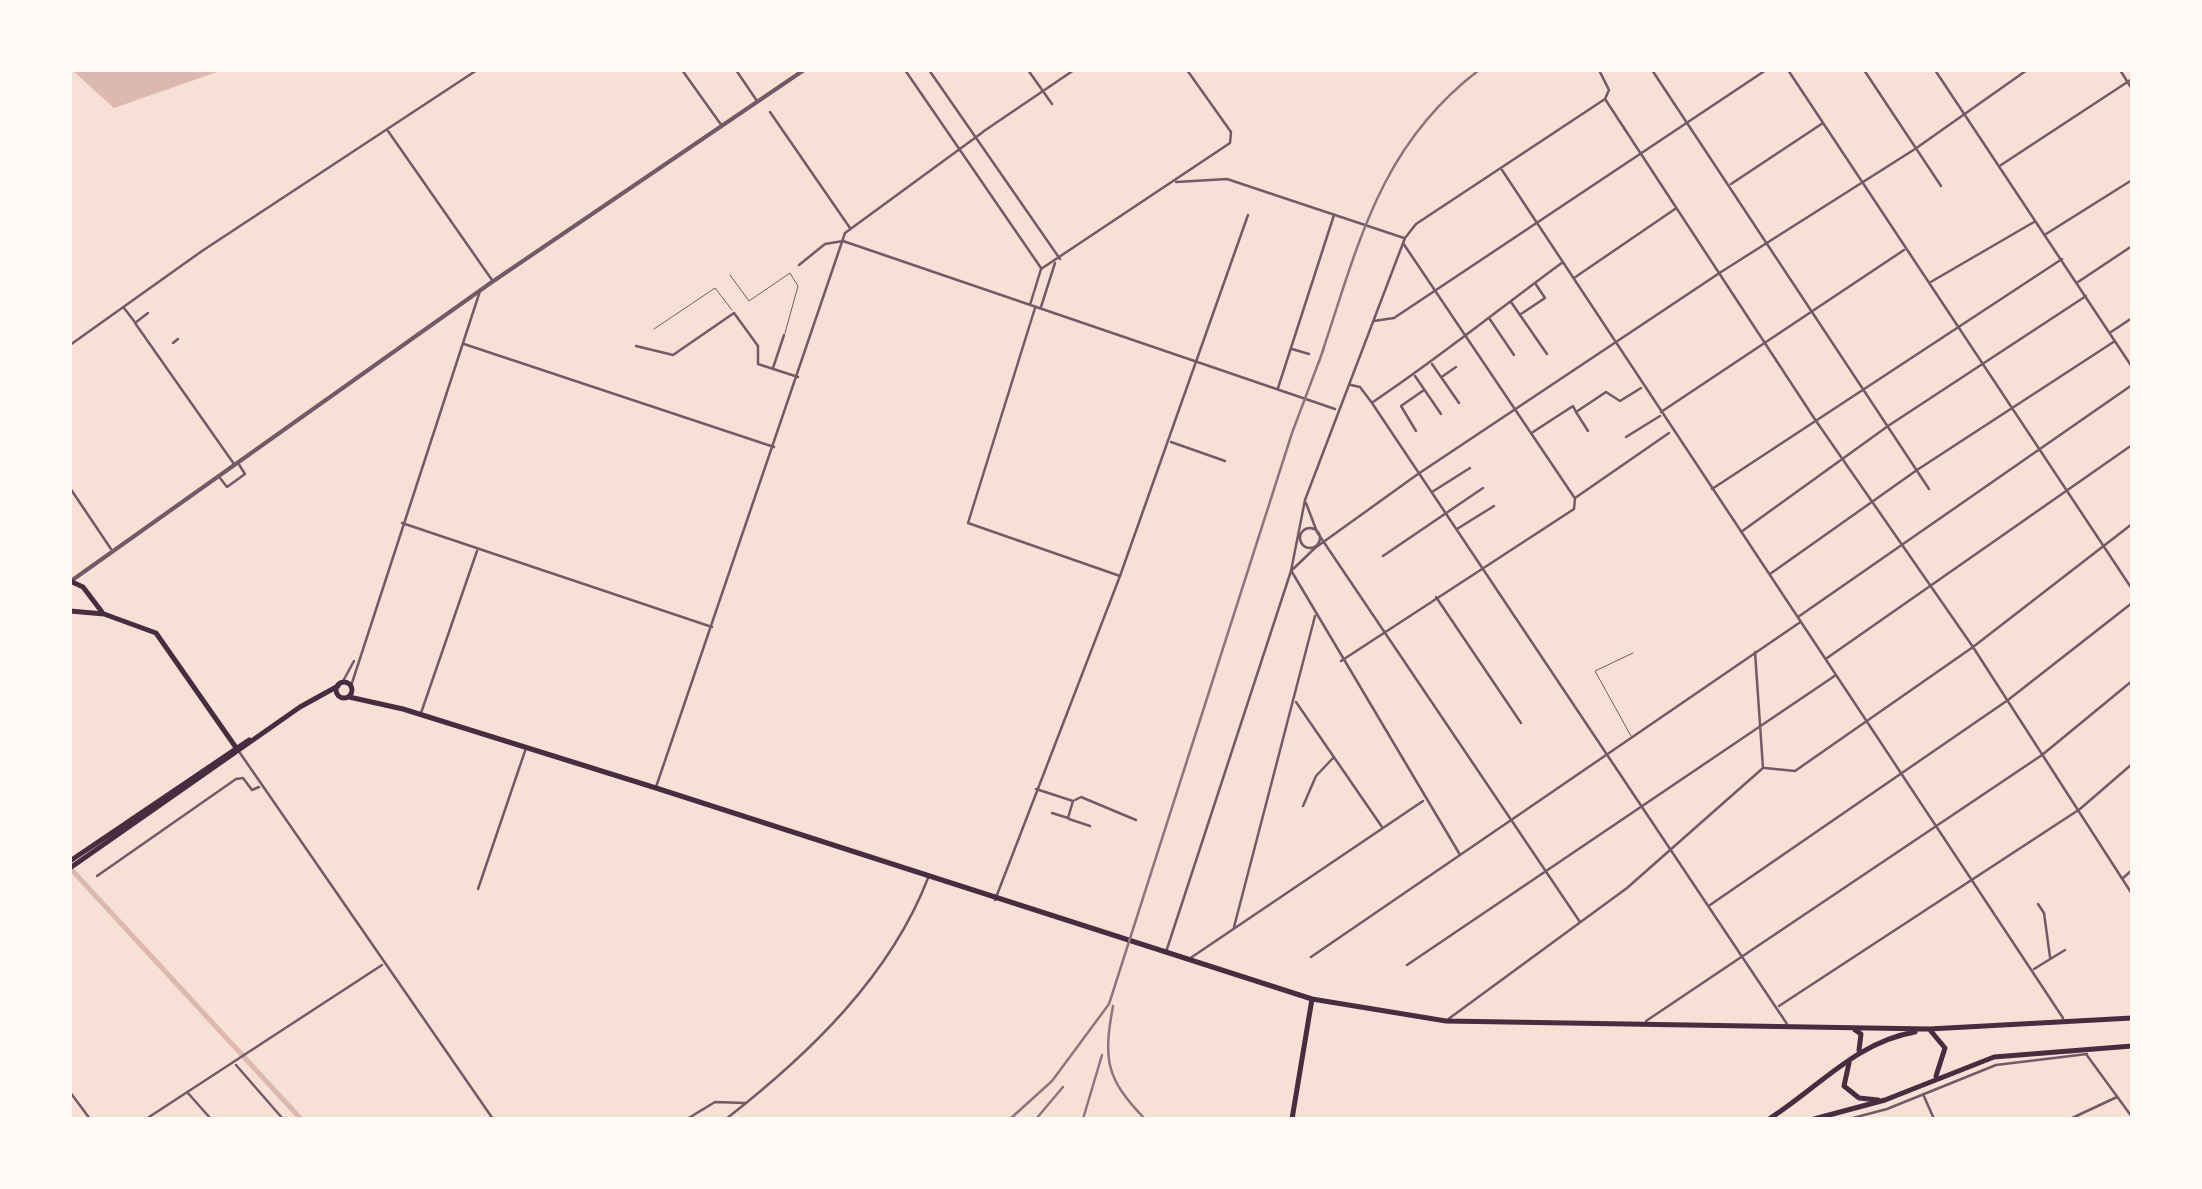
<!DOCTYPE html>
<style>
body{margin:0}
#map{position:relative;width:2202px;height:1189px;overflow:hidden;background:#f7e1d7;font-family:Montserrat,sans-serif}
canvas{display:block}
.frame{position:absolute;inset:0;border:72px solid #fffaf5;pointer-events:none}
</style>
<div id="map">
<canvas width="2202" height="1189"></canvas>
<div class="frame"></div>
</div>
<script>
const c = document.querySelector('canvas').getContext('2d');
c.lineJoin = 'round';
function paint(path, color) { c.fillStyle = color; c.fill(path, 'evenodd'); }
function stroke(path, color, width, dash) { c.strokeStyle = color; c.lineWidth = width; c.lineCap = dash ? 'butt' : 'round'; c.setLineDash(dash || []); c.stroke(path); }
const water = new Path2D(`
 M72,70H223L114,108Z`);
const canal = new Path2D(`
 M70,868L301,1119`);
const service = new Path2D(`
 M730,275L749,301L790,273L798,286L785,333
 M654,329L715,288L732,310
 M1631,736L1595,671L1633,653`);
const pedestrian = new Path2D(`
 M1028,70L1052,104
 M770,112L850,228
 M984,131L1074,70
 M1176,182L1227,179L1404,238
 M464,344L774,447`);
const minor = new Path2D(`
 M682,70L722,126
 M736,70L757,101
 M905,70L1041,268
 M929,70L1060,259
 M1652,70L1929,489
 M1788,70L2132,589
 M1864,70L1941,186
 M1935,70L2132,367
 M2120,70L2132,89
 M1605,99L1814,418L1973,647L2132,894
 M388,131L492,280
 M2001,165L2132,79
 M1502,170L2063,1018
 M1731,184L1823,123
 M2046,234L2132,180
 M1403,243L1574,497
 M799,265L825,244L843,241L1335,409
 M1574,278L1675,209
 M2078,282L2132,246
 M1929,283L2034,222
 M1511,302L1547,354
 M1030,305L1041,269L1230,143L1231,132L1187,70
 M1041,307L1055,263
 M124,308L134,321
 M1035,308L968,523L1120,576
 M148,313L135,323L234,464
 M1521,314L1545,298L1535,283
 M1489,318L1514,355
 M1374,321L1394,318L1766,70
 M2111,332L2132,318
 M173,343L178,339
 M70,345L202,251L477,70
 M636,346L673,355L734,313L758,346V364L798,377
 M1292,349L1309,354
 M1432,364L1459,403
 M773,368L784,335
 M1415,376L1441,414
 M1443,376L1456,367
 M1351,385L1360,387L1372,403L1787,1024
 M1278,388L1334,215
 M1373,402C1439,358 1499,309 1563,262
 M1576,412L1588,431
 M1661,412L1904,250
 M1416,431L1401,406L1424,390
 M1533,432L1573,406L1576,412L1606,392L1620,401L1641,388
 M1626,437L1660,416
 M1171,442L1225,461
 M220,478L227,487L245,474L238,463
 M70,488L111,549
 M1712,489L2062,259
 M1432,492L1470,468
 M1306,503L1317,532L1580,922
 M402,523L712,627
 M1300 538a10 10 0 1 1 20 0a10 10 0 1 1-20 0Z
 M1457,529L1494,506
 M1741,532L1888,426L2086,296
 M1383,556L1483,488
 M1292,570L1315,548L1418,474L1721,272L1915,149L2027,70
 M1292,572L1459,853
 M1770,574L1917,470L2115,341
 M1436,597L1521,723
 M1798,617L2132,385
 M1827,658L2132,445
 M1341,661L1574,509L1575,498L1669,433
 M342,683L354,661
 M351,686L480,291
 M1296,702L1382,827
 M421,713L477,551
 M240,753L493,1119
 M1765,768L1795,771L1973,647L2132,524
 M656,787L845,233L983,132
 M1036,789L1073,801L1068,818L1052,813
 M1075,800L1081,797L1136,820
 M1303,806L1316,776L1334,757
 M1069,819L1090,826
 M97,876L236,779L243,778L252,790L259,787
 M2122,879L2132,870
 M478,889L525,751
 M995,900L1120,576L1248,215
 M2038,904L2044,913L2050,957
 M1710,905L2008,700L2132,603
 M1234,927L1315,616
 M1166,952L1291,571L1305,500L1405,238L1416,224L1605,99L1609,90L1599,70
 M1311,957L1799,623
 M1189,959L1423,801
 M1407,965L1836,675
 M2034,969L2065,950
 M1779,1006L2080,809L2132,764
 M1447,1020L1627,888L1763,768L1755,652
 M1646,1021L2042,755L2132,681
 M2086,1054L2132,1117
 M236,1065L283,1119
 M70,1092L90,1119
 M187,1092L211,1119
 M1923,1094L1934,1119
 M146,1119L382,965
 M687,1119L715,1102L745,1103
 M726,1119C808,1055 890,977 928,878
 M1849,1119L1887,1109L1996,1065L2087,1054
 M2070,1119L2117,1097`);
const tertiary = new Path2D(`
 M71,581L492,282L804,70`);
const secondary = new Path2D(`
 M70,581L83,587L102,612
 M70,611L104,614L156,633L237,749`);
const primary = new Path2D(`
 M336 690a8 8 0 1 1 16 0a8 8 0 1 1-16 0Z
 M349,697L403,709L656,788L1312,999L1446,1021L1929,1029L2132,1018
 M70,861L249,740
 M70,868L300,707L338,686
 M1855,1030L1861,1034L1859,1050
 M1930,1030L1945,1048L1936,1076
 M1849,1063L1844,1086L1859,1098L1878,1100
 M1292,1119L1312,999
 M1769,1119C1818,1088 1856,1042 1915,1032
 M1814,1119L1885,1100L1994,1057L2132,1046`);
const rail = new Path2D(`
 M1319,362C1358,247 1378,147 1479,70
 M1113,1006C1103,1060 1106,1079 1145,1119
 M1010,1119L1052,1081L1109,1004L1292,433L1324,348
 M1036,1119L1063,1087
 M1083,1119L1102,1055`);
paint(water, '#dcb8b0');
stroke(canal, '#dcb8b0', 5);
stroke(service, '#755966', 1);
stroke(pedestrian, '#755966', 2.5);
stroke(minor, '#755966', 2.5);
stroke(tertiary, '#755966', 4);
stroke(secondary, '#4a2c40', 5);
stroke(primary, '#4a2c40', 5);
stroke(rail, '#8f747c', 2.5);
</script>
